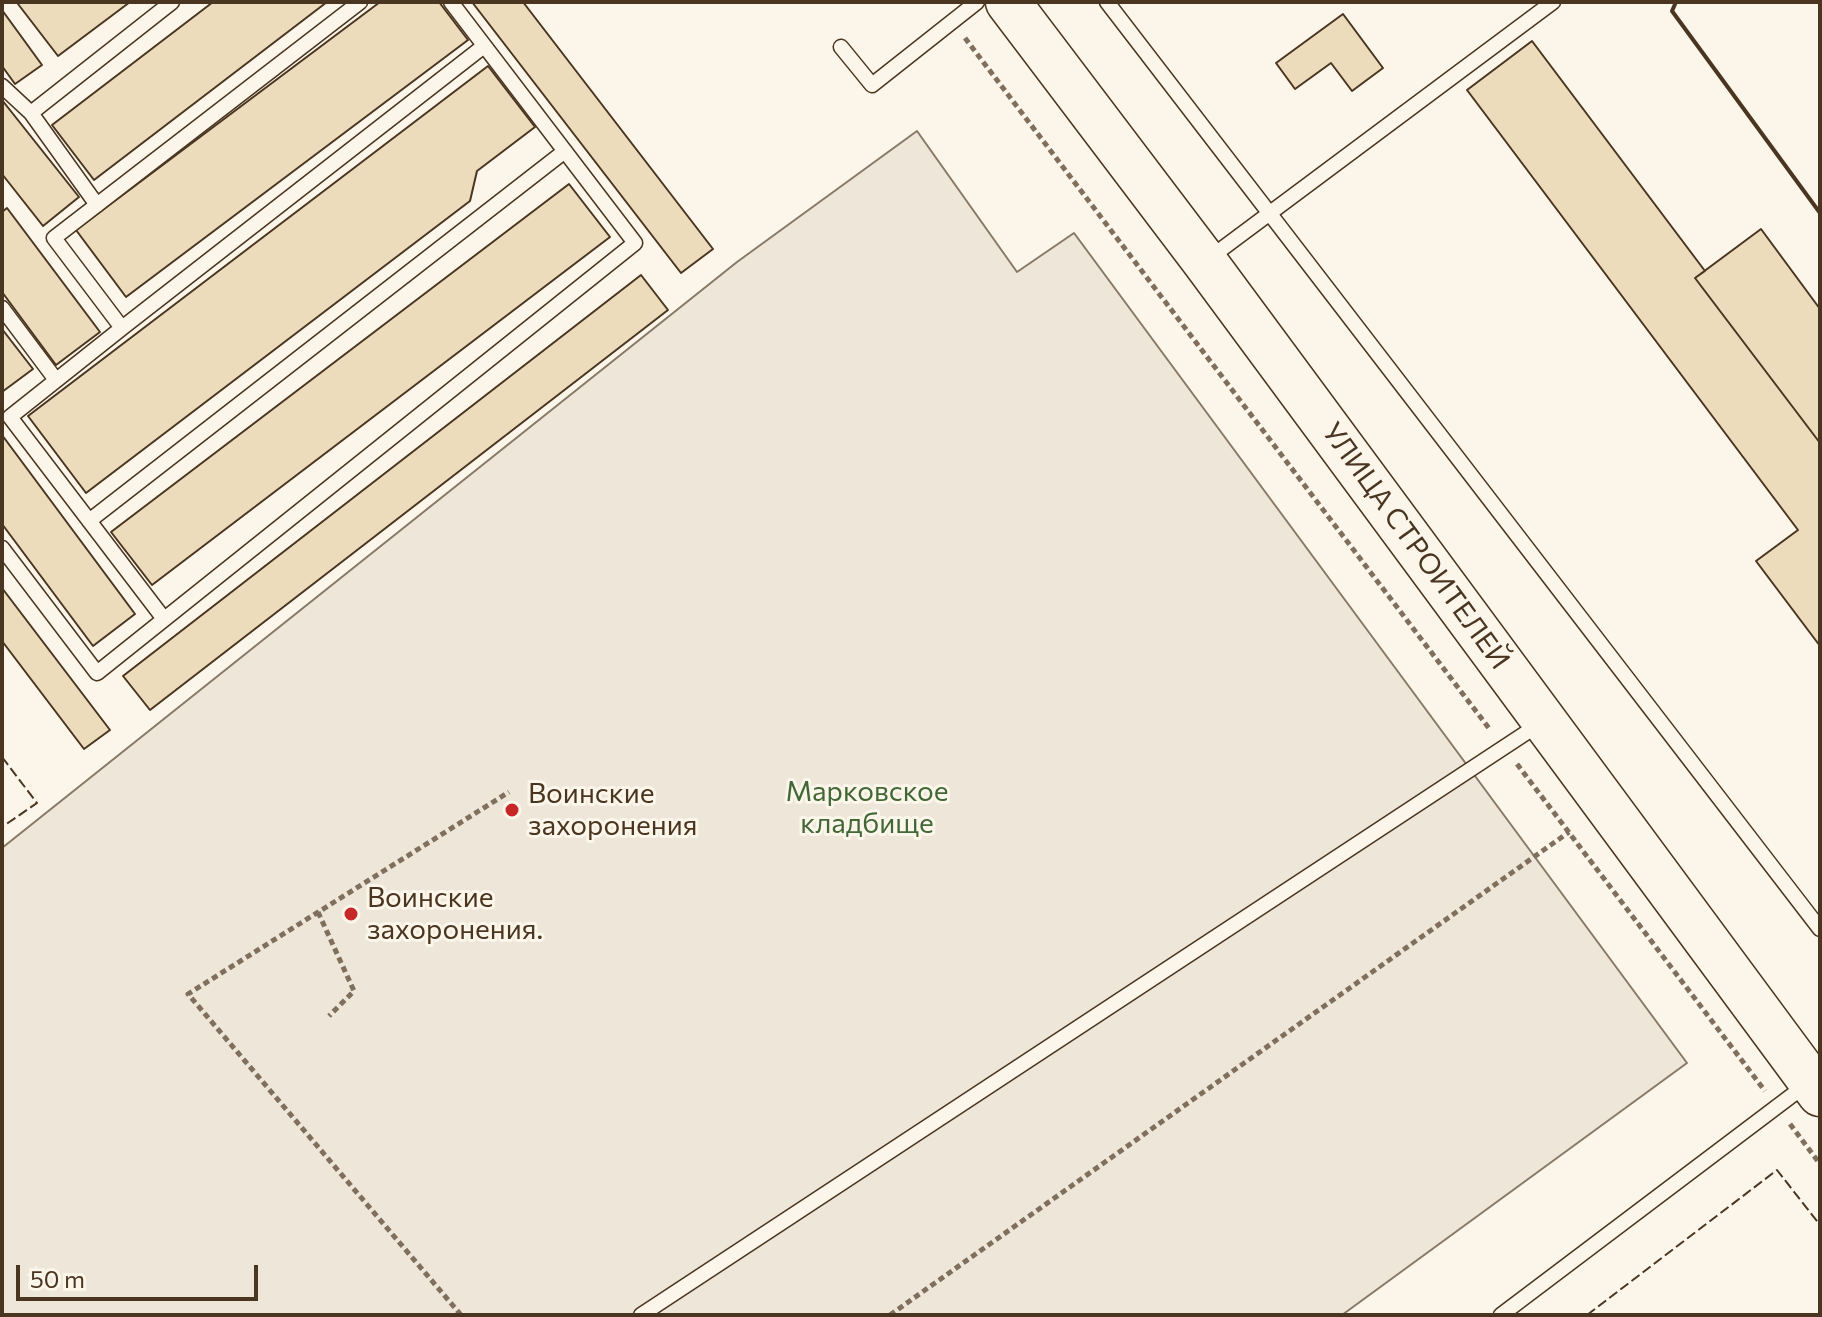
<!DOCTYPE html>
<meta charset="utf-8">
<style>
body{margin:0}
#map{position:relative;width:1822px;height:1317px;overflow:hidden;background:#fbf6e9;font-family:Commissioner,sans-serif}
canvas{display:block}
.frame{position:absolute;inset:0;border:4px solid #4a3520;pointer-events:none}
.scale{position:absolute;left:16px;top:1265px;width:242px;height:36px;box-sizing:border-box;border:4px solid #4a3520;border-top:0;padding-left:10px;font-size:24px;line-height:28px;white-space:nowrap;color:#4a3520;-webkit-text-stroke:6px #fbf6e9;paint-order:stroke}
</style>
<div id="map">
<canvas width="1822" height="1317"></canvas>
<div class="frame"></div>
<div class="scale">50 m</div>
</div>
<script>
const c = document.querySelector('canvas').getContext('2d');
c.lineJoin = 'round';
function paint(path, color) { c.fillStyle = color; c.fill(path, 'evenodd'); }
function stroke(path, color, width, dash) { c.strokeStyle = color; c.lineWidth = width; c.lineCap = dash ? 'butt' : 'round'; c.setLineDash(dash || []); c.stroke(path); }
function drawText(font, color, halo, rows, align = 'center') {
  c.font = font + ' Commissioner,sans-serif'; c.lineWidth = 6; c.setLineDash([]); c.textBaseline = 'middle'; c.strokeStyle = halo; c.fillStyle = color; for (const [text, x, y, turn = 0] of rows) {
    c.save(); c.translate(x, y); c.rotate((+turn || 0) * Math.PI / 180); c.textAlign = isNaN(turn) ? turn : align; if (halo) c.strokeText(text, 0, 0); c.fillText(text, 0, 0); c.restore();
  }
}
const green = new Path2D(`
 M917,131L1017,272L1074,233L1687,1063L1342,1315H2V848L737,262Z`);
const building = new Path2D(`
 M21,2H130L58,56L18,4Z
 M213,2H327L94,180L52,125Z
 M380,2H439L468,40L126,297L76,230Z
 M472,2H523L713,249L681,273Z
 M2,10L42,65L15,84L2,66Z
 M1343,14L1383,68L1352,91L1331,63L1295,89L1276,63Z
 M1532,41L1705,271L1695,278L1820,443V646L1756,561L1798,530L1467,90Z
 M488,66L535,127L477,171L470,201L86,493L28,416Z
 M2,100L79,197L43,226L2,174Z
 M569,184L610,237L152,585L111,532Z
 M7,208L100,332L56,365L2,292V212Z
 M1761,229L1820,309V443L1695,278Z
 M641,275L668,310L150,710L123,676Z
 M2,329L33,369L2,392Z
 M2,435L135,614L93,646L2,524Z
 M2,588L110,730L84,749L2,641Z`);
const path = new Path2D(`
 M965,38L1491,731
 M1517,764L1765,1091
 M318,912L354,991L329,1016
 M1790,1124L1820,1164
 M461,1315L188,994L509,792
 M890,1315L1569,832`);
const service = new Path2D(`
 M1107,2L1820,929
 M841,47L872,85L977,2
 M2,86L31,113L97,205
 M31,113L172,2
 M1207,260L1553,2
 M2,308L56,380
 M122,328L484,46
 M89,521L565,151
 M2,548L97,673L635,243L451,2
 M164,619L10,417L122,328L54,238L360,2
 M641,1315L1541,723
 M1501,1315L1807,1084`);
const primary = new Path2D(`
 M1008,2L1205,262L1820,1094`);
const fence = new Path2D(`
 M2,757L37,803L2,827
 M1587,1315L1777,1170L1820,1225`);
const wall = new Path2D(`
 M1676,2L1672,11L1820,213`);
const markers = [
 [512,810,8,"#c62828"],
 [351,914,8,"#c62828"]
];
const streetNames = [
 ["УЛИЦА СТРОИТЕЛЕЙ",1416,546,54]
];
const parkNames = [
 ["Марковское",867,792],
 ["кладбище",867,824]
];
const poiNames = [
 ["Воинские",528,794],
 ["захоронения",528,826],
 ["Воинские",367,898],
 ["захоронения.",367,930]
];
paint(green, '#ede6d9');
stroke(green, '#887966', 2);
paint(building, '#ecdcbc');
stroke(building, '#4a3520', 2);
stroke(service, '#4a3520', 17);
stroke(primary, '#4a3520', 47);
stroke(path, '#7f6f5c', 5, [6, 4]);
stroke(service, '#fbf6e9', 14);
stroke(primary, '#fbf6e9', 44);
stroke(fence, '#4a3520', 2, [10, 4]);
stroke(wall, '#4a3520', 4);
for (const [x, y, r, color] of markers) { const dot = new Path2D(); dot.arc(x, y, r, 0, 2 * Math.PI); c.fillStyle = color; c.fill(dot); stroke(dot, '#fbf6e9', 3); }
drawText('28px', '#4a3520', '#fbf6e9', streetNames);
drawText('28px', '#436837', '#fbf6e9', parkNames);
drawText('28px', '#4a3520', '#fbf6e9', poiNames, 'left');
</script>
